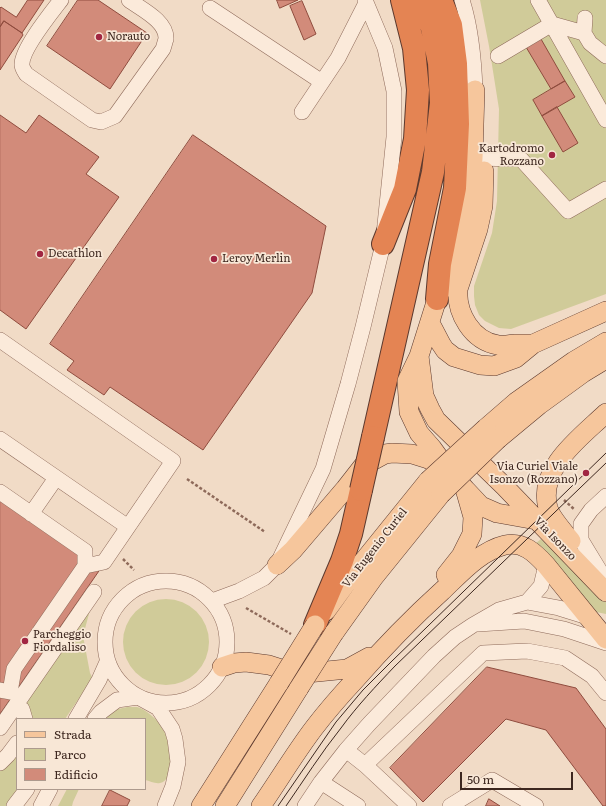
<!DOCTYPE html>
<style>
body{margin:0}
#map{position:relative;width:606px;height:806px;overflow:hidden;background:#f1dbc6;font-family:Literata,serif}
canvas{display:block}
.legend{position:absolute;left:16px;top:718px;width:130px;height:72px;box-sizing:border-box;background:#f8e7d6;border:1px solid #ad9a8d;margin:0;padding:5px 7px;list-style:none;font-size:12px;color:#3d271f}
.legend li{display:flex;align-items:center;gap:8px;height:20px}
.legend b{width:20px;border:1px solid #ad9a8d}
.scale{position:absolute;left:460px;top:772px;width:113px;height:18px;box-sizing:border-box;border:2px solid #3d271f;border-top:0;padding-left:5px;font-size:12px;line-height:14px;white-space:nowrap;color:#3d271f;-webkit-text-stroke:3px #f8e7d6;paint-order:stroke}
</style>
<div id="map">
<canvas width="606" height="806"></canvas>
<ul class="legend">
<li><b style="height:5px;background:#f6c69c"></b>Strada</li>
<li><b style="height:11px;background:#d0cb99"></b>Parco</li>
<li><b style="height:11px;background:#d28b7a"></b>Edificio</li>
</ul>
<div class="scale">50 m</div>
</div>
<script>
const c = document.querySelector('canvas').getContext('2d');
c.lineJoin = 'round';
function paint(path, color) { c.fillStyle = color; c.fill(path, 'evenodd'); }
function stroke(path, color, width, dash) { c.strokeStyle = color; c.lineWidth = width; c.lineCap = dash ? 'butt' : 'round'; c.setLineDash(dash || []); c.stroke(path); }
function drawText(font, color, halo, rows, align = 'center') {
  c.font = font + ' Literata,serif'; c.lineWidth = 3.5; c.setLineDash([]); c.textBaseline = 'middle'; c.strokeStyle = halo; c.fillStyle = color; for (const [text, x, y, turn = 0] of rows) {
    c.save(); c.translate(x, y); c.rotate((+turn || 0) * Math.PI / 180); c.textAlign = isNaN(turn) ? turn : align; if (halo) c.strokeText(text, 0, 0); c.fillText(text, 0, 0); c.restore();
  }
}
const green = new Path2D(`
 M480,0H606V294L511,329L499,328L485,321L479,315L475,305L474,296V286L492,233L497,201L499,109L489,46Z
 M541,539L606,601V614L591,611L553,559L542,547L536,543Z
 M123 642a43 43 0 1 1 86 0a43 43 0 1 1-86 0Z
 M90,610L83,636L90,673L92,677L86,688L65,719H29L25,704Z
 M127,707C130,707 134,707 137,707C145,709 157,719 161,726C164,730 167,736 168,740C170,751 175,780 160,783C155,784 150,781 145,780V719H105L114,710Z
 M17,753V789H18L6,806H0V770Z
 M67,789H79L73,802L72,806H58Z`);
const building = new Path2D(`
 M28,0H44L22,33L4,21L0,27V8L1,7L16,17Z
 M78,0H98L147,33L110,89L47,46Z
 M277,0H298L280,8Z
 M302,1L316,34L304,40L290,6Z
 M4,21L22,33L23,35L0,70V27Z
 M541,39L565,81L551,89L526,47Z
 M565,81L575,97L542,116L533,100Z
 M557,107L578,143L563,152L542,116Z
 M0,115L26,133L39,115L99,157L86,174L119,197L26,329L0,310Z
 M193,135L326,226L312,293L203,450L110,387L104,395L67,370L74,361L50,344Z
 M0,497L101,568L0,714Z
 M487,667L576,688L606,729V806H603L546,730L506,719L423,802L390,768Z
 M110,790L130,800L127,806H102Z
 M489,799L500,806H486Z`);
const path = new Path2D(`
 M187,479L265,532
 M564,500L575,510
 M123,559L134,570
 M246,608L291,634`);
const minor = new Path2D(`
 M61,0C51,13 21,50 22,65C22,68 25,72 26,74L92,120L101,122L115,116L163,49C164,46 165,42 166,39C167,21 141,9 129,0
 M462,0C471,28 474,61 475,90
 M538,0L606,120
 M210,8L322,82
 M585,18L584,33L590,43L606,56
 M498,56L552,24L584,33
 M302,112L338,58L366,3
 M473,158L521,159L568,211L606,189
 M0,340L173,461L104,562L85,566L14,669L10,692L0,690
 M0,439L128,527
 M0,492L85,551V566
 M606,496L591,510L581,524V540L606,581
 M31,514L56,478
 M105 642a61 61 0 1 1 122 0a61 61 0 1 1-122 0Z
 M212,601L239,591L264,578L277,565L323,469L348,384L363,327L383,244L394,137V91L385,48L365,0
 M527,602L559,608L588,617
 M478,624L524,621L564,629L606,643
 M22,709L25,719
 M76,719L99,680L107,662
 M95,719L101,712L117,700L138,697L158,708L172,729L175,739L178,762L173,786L165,806
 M0,728L94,592
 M346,750L365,765L483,653L527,651L565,658L592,676L606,693
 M0,763L8,755L17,743
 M365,765L409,806
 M321,782L358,806
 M14,806L27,789
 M41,806L50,789
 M305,806L321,782L346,750L369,724L434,656L455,637L473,625L499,610L527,602L541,586L546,565
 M450,806L492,780L536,806`);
const major = new Path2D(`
 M484,171L483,206L478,229L458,289C456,313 472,341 498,345C503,346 508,345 514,344C520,344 526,344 533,344
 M430,323L441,344L445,350L454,357L480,365L494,366L516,358L533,344L606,311
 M419,356L424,396L430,409L436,420L504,486L606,592
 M486,428L516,402L574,361L606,342
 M498,439L539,405L583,373L606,359
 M448,470L432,448L419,433L409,412L407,381L419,356L437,299L465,229L469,208L473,158L475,90
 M466,490L481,506L497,513L536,520
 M571,541C565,533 551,518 548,508C537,468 581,437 606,413
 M277,565L293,550L345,489L363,466L385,454L392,453L412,454L428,459L448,470L465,489L473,517L472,534L461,556L446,575
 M326,611L353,574L428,481
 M334,633L374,577L441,494
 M222,667L234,663L246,662L269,665L297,674L347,669L369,657
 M201,806L279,683
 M225,806L299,688
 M261,806C279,780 295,753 314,728C327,711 341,695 355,680C383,648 411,619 442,591C460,574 480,551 505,545C523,541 535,553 546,565L606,639`);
const highway = new Path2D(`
 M383,244L405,189L415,139L418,90L414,48L402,0
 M437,299L440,264L455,188L458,124L456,64L451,25L441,0
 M373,437L433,172L441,103L439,63L432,28L422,0
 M315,625L342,561L351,534L361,490`);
const tram = new Path2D(`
 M278,806L336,722L363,690L392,661L606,453
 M286,806C304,780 321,753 341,728C357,706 376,686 395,666L606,463`);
const majorBridge = new Path2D(`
 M428,481L486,428
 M441,494L498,439
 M279,683L315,625
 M299,688L334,633`);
const highwayBridge = new Path2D(`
 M361,490L373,437`);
const markers = [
 [99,37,4,"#a12642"],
 [552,155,4,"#a12642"],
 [40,254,4,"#a12642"],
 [214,259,4,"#a12642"],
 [586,473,4,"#a12642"],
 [25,641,4,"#a12642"]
];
const poiNames = [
 ["Norauto",107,37],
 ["Kartodromo",544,149,"right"],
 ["Rozzano",544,162,"right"],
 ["Decathlon",48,254],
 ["Leroy Merlin",222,259],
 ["Via Curiel Viale",578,467,"right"],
 ["Isonzo (Rozzano)",578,480,"right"],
 ["Parcheggio",33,635],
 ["Fiordaliso",33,648]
];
const streetNames = [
 ["Via Isonzo",555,539,46],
 ["Via Eugenio Curiel",375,548,-52]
];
paint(green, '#d0cb99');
paint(building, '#d28b7a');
stroke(building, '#8f4c3e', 1);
stroke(minor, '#8e6a5a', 16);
stroke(major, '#5c392e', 20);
stroke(highway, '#5c392e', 24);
stroke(path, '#8e6a5a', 2.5, [3, 2]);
stroke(minor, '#fbeada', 15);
stroke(major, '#f6c69c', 19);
stroke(highway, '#e48453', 22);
stroke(tram, '#3d271f', 1);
stroke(majorBridge, '#5c392e', 20, []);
stroke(highwayBridge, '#5c392e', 24, []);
stroke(majorBridge, '#f6c69c', 19);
stroke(highwayBridge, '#e48453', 22);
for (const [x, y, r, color] of markers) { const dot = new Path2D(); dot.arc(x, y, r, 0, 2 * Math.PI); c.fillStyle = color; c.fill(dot); stroke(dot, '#f8e7d6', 1.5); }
drawText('11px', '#3d271f', '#f8e7d6', poiNames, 'left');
drawText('11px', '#3d271f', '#f8e7d6', streetNames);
</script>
